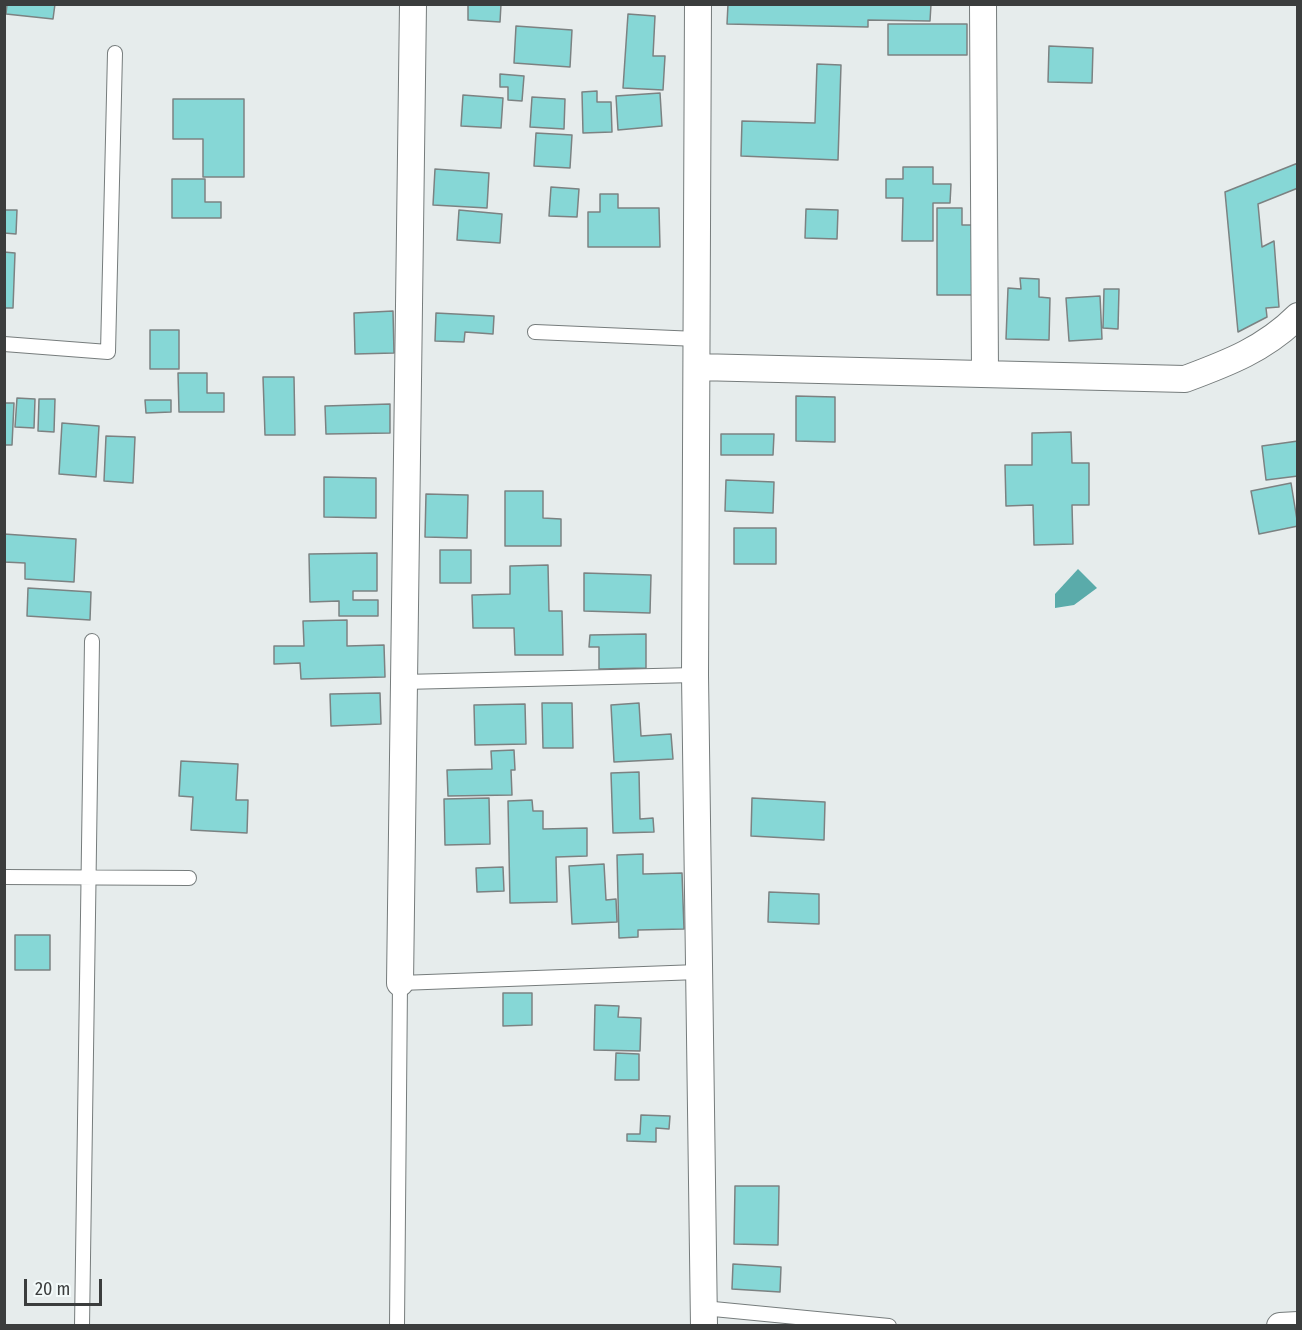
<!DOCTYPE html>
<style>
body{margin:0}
#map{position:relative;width:1302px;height:1330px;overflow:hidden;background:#e6ecec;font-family:"Fira Sans Condensed",sans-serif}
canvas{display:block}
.frame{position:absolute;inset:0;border:6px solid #3b3d3d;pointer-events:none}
.scale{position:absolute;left:24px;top:1279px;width:78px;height:27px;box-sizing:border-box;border:3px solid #3b3d3d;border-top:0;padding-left:8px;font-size:18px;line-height:21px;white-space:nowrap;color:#3b3d3d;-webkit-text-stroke:4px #f3fafa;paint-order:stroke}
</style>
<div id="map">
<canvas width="1302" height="1330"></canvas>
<div class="frame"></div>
<div class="scale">20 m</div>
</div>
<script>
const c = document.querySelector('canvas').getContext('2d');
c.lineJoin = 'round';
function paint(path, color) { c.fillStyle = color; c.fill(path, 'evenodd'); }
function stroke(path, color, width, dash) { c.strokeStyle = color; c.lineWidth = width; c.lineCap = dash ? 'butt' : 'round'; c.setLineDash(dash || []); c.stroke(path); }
const water = new Path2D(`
 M1078,569L1097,588L1074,605L1055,608V594Z`);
const building = new Path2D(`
 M7,4H55L53,19L6,14Z
 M468,4H501L500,22L468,20Z
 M728,4H931L930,21L868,20V27L727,24Z
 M628,14L655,16L653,56H665L663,90L623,88Z
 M888,24H967V55H888Z
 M516,26L572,30L570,67L514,63Z
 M1049,46L1093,48L1092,83L1048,82Z
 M817,64L841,65L838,160L741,156L742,121L815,123Z
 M500,74L524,76L522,101L508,100V87H500Z
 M597,91V102H611L612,132L583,133L582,92Z
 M660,93L662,126L618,130L616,96Z
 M463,95L503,98L501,128L461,126Z
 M532,97L565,99L564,129L530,127Z
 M173,99H244V177H203V139H173Z
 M536,133L572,135L570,168L534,166Z
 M1298,163V188L1258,204L1262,247L1274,241L1279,307L1266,308L1267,317L1238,332L1225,192Z
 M903,167H933V184H951L950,203H933V241H902L903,198H886V179H903Z
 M435,169L489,173L487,208L433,205Z
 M172,179H205V202H221V218H172Z
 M551,187L579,189L577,217L549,216Z
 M600,194H618V208H659L660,247H588V212H600Z
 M937,208H962V225H975V295H937Z
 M806,209L838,210L837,239L805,238Z
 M4,210H17L16,234L4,233Z
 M459,210L502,214L500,243L457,240Z
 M4,252L15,253L13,308H4Z
 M1020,278L1039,279V297L1050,298L1049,340L1006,339L1008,288L1021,289Z
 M1104,289H1119L1118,329L1103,328Z
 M1100,296L1102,339L1069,341L1066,298Z
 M393,311L394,353L355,354L354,313Z
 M436,313L494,316L493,334L465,332L464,342L435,341Z
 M150,330H179V369H150Z
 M178,373H207V393H224V412H179Z
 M263,377H294L295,435H265Z
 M796,396L835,397V442L796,441Z
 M17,398L35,399L34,428L15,427Z
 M39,399H55L54,432L38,431Z
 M145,400H171V412L146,413Z
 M4,403H14L12,445H4Z
 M390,404V433L326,434L325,406Z
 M62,423L99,426L96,477L59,474Z
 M1071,432L1072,463H1089V505H1072L1073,544L1034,545L1033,505L1006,506L1005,465H1032V433Z
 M721,434H774L773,455H721Z
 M106,436L135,437L133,483L104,481Z
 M1298,441V476L1266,480L1262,446Z
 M324,477L376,478V518L324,517Z
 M726,480L774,482L773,513L725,511Z
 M1291,483L1298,526L1259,534L1251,491Z
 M505,491H543V518L561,519V546H505Z
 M426,494L468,495L467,538L425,537Z
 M734,528H776V564H734Z
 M4,534L76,539L74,582L25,579V563L4,562Z
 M440,550H471V583H440Z
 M377,553V591H353V600H378V616H339V601L310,602L309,554Z
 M548,565L549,611H562L563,655H515L514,628H473L472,595L510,594V566Z
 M584,573L651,575L650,613L584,611Z
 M28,588L91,592L90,620L27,616Z
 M347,620V646L384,645L385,677L301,679L300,663L274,664V646H304L303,621Z
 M646,634V668L599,669V647H589L590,635Z
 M380,693L381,724L331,726L330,694Z
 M542,703H572L573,748H543Z
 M639,703L641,736L671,734L673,759L614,762L611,705Z
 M525,704L526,744L475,745L474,705Z
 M514,750L515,770H511L512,795L448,796L447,770L492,769L491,751Z
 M181,761L238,764L236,800H248L247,833L191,830L193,797L179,796Z
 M639,772L640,819L653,818L654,832L613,833L611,773Z
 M489,798L490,844L445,845L444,799Z
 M752,798L825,802L824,840L751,836Z
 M532,800L533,811H543V829L587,828V856L556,857L557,902L510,903L508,801Z
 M643,854V874L682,873L684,929L638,930V937L619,938L617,855Z
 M604,864L606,900L616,899L617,922L572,924L569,866Z
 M503,867L504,891L477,892L476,868Z
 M769,892L819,894V924L768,922Z
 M15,935H50V970H15Z
 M503,993H532V1025L503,1026Z
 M595,1005L619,1006L618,1017L641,1018L640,1051L594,1050Z
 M616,1053L639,1054V1080H615Z
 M641,1115L670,1116L669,1129L656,1128V1142L627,1141V1134H640Z
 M735,1186H779L778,1245L734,1244Z
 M733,1264L781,1267L780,1292L732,1289Z`);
const service = new Path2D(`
 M535,332L697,339
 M4,344L108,352L115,53
 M403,682L695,675
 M4,877L189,878
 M703,1308L889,1326
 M82,1326L92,641
 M397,1326L400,983L698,972`);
const minor = new Path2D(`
 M698,4L695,675L704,1326
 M983,4L985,374
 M697,367L1185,379C1228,363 1265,349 1298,316
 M400,983L413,4
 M1280,1326L1298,1325`);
paint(water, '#5aabaa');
paint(building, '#86d7d6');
stroke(building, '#7c8282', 1.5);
stroke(service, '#767c7c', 16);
stroke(minor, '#767c7c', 28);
stroke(service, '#fff', 14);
stroke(minor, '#fff', 26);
</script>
